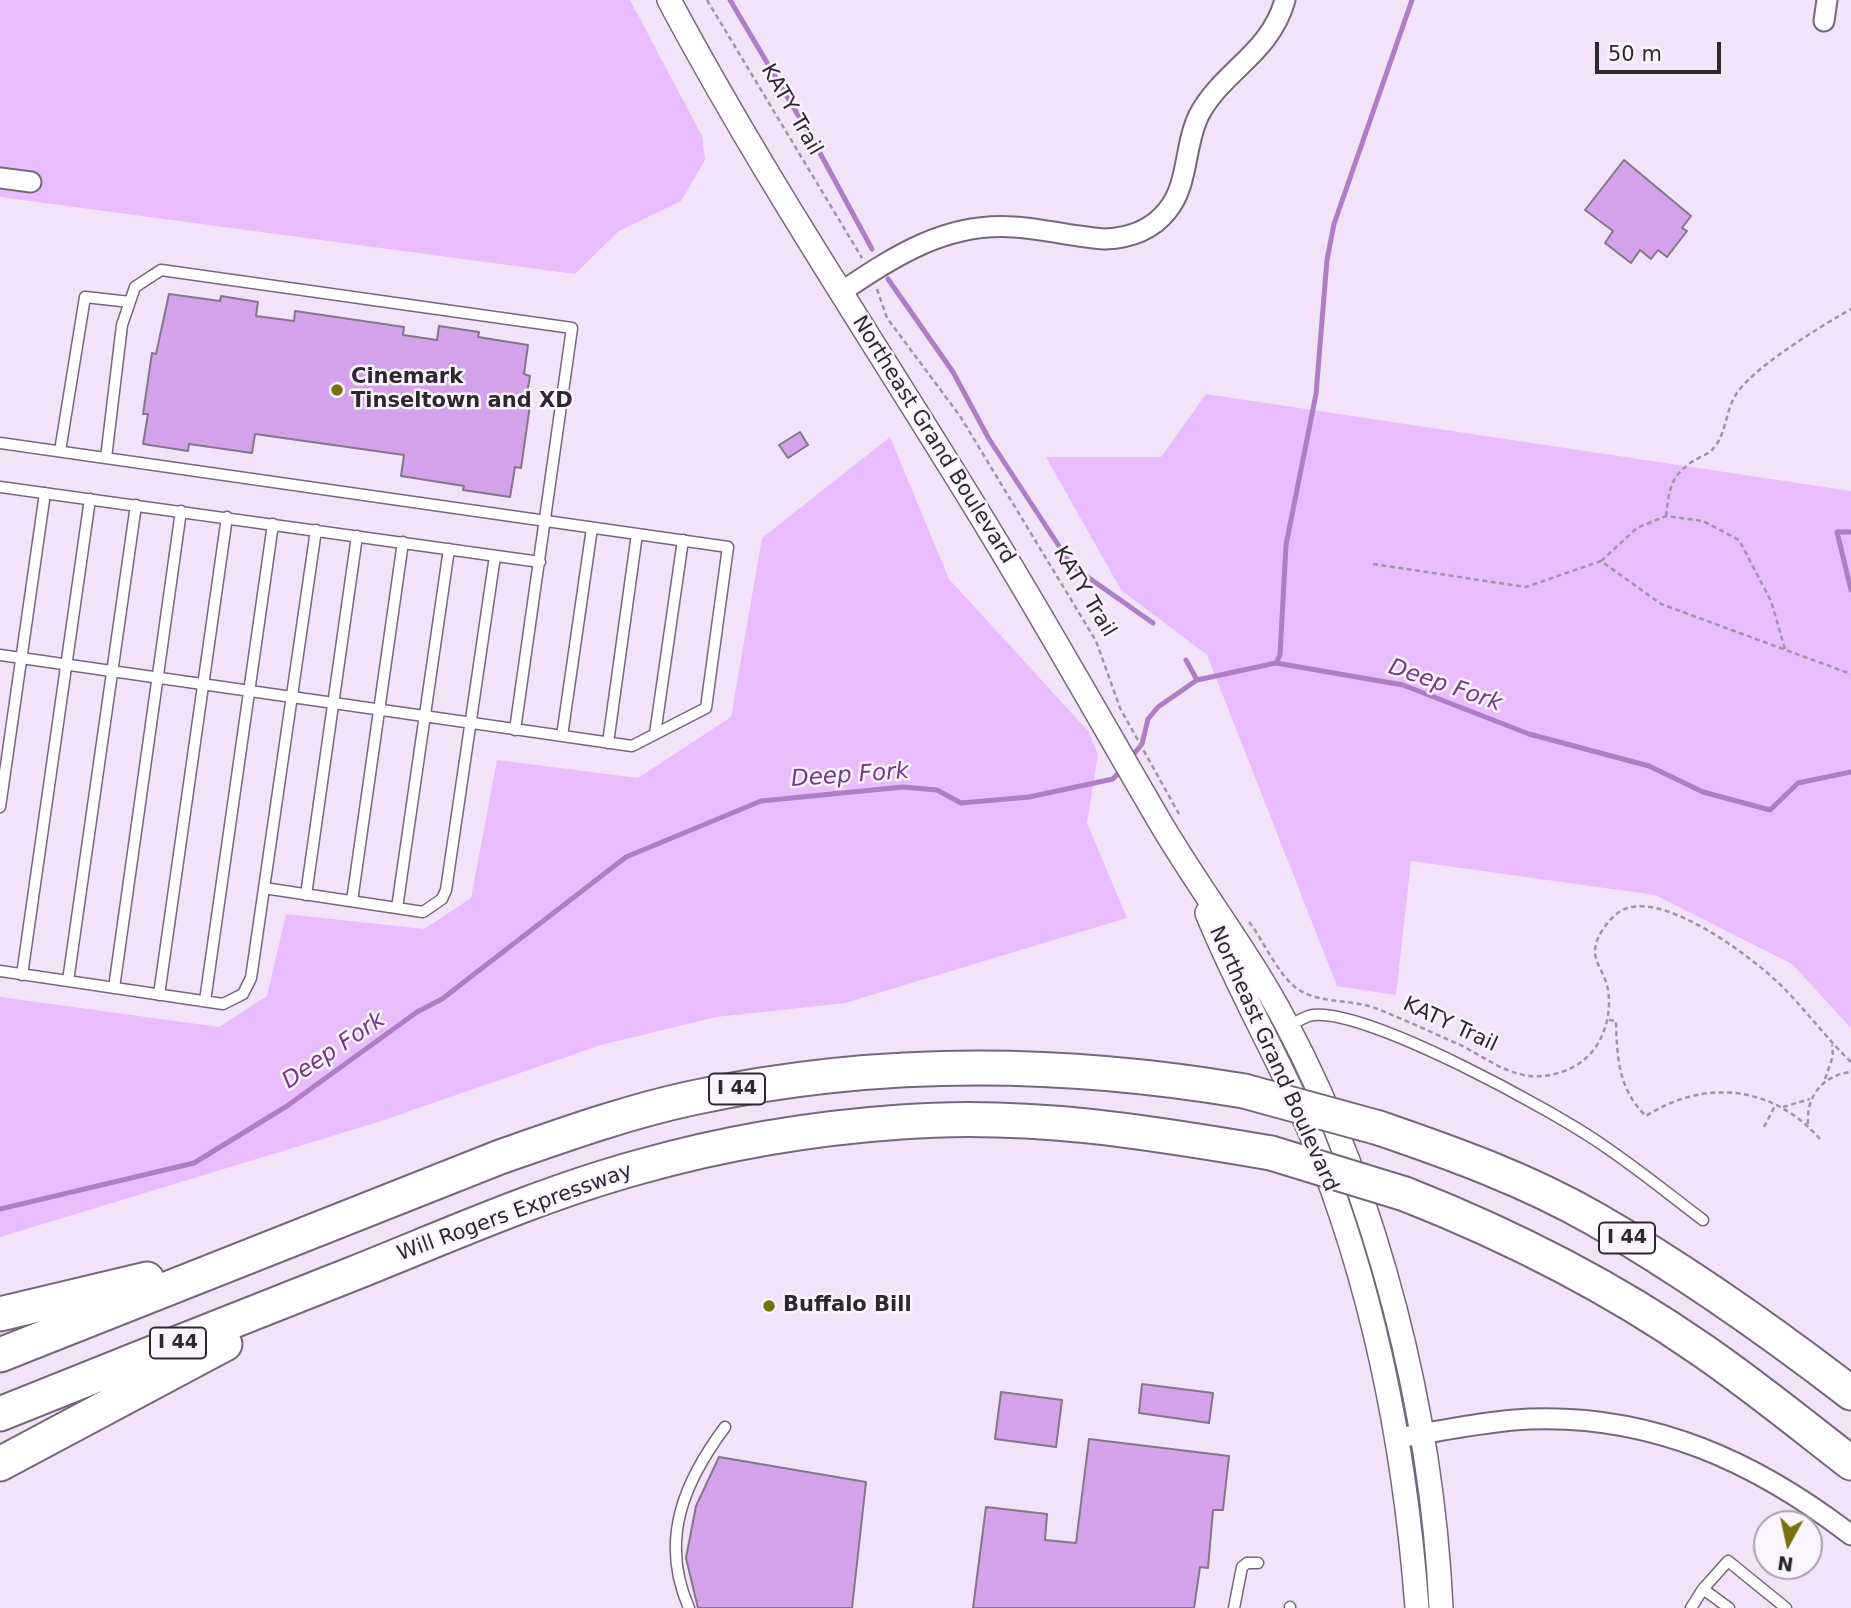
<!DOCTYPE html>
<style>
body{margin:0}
#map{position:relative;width:1851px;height:1608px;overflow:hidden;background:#f2e3f9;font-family:"DejaVu Sans",sans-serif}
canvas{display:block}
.north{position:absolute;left:1753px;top:1510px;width:70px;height:70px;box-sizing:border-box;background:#faf4fd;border:2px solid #a8a2ab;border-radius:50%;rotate:188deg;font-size:19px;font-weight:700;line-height:28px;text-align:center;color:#2d2830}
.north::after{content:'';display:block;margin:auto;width:24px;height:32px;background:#787111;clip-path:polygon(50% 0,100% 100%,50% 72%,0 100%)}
.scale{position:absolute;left:1595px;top:42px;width:126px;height:32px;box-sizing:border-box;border:4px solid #2d2830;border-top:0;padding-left:9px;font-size:21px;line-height:24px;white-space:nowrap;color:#2d2830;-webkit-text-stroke:5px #faf4fd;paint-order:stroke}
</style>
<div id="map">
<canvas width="1851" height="1608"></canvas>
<div class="north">N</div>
<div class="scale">50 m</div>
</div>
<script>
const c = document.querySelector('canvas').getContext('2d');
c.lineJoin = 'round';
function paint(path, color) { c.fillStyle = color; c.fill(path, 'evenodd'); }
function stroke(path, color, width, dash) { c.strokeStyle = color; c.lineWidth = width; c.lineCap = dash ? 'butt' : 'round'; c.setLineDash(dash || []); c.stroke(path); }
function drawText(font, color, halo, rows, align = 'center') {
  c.font = font + ' "DejaVu Sans",sans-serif'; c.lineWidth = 5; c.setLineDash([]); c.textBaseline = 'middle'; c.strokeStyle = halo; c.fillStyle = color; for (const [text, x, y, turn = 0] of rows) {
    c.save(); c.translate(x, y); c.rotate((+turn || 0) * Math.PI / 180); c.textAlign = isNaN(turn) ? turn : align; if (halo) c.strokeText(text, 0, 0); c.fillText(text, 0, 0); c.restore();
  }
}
const green = new Path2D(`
 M0,0H630L702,136L705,160L681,201L619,231L575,274L0,197Z
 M1206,394L1851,491V1028L1792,964L1655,895L1411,861L1396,995L1337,986L1207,655L1121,590L1046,457H1161Z
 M890,437L949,579L1088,731L1098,754L1087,823L1127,918L845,1003L716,1017L601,1045L375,1123L0,1237V997L219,1027L267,996L286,914L424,929L471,898L497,760L638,778L731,717L762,538Z`);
const stream = new Path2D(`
 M730,0L814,142L872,249
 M888,279L953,372L989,439L1072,566L1153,623
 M1851,532H1837L1851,590
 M1186,660L1197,680
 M1276,663L1280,655L1286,545L1316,394L1327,260L1334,224L1412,0
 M1129,760L1142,744L1148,719L1158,707L1197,680L1276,663L1403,685L1529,734L1649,766L1703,792L1770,810L1798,783L1851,772
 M0,1209L194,1163L287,1106L417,1012L442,999L626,857L761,801L903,787L937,790L961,803L1029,797L1113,779L1121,770`);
const building = new Path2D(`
 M1624,160L1691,216L1682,228L1687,231L1667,257L1658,250L1651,259L1640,250L1631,263L1605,243L1613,231L1585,210Z
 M169,294L220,301L221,296L258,302L256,316L294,321L295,311L404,327L403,335L437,340L439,326L479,332L478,337L528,345L524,374L530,376L525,405H530L521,468L515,467L510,497L463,490L464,486L401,476L404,455L255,434L252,453L189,444L188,451L143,444L148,414H143L152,353L156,354Z
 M800,432L808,445L788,458L779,445Z
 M1142,1384L1213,1393L1209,1423L1139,1413Z
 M1001,1392L1062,1400L1056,1447L995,1439Z
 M1089,1439L1229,1456L1223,1510H1213L1208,1568L1200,1567L1194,1608H973L986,1507L1047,1514L1045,1540L1076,1543Z
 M719,1457L866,1482L852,1608H698L686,1558L696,1506Z`);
const path = new Path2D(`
 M707,0L862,258
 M877,289L887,318L960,416L1096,641L1120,708L1179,814
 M1666,516C1669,493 1669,479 1689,464C1695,459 1705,456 1712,450C1726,436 1725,413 1735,396C1750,369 1823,325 1851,309
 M1601,561L1637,528L1666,516L1703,521L1739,540L1771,601L1785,649
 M1373,564L1526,587L1601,561L1661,604L1851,674
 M1249,922C1265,942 1277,975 1299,990C1322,1004 1351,999 1375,1008C1403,1019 1431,1032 1458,1044C1482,1055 1503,1073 1530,1076C1548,1078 1571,1071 1585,1059C1606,1041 1614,1007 1606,982C1603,972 1595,962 1595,952C1595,937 1608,920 1619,912C1657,887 1743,951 1772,977C1801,1003 1823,1035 1851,1062
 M1609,1020L1616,1021C1617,1057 1618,1089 1646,1116C1705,1078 1774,1086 1820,1139
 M1825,1079L1833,1056L1832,1045
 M1783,1107L1810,1099
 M1808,1124C1806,1096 1823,1075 1851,1072
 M1764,1127L1776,1104`);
const service = new Path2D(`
 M0,443L728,547L706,708L632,746L0,655
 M60,451L85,297L130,302
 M106,458L122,325L135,287L161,270L572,328L515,730
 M0,487L540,562
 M655,734L683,540
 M562,736L592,528
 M608,743L637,534
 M0,807L45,493
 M264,888L423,912L442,899L446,890L495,556
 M306,895L357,536
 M352,901L403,542
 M397,908L449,549
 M0,971L223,1004L243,994L251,978L316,530
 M22,975L90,499
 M68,981L136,505
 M114,988L181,511
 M159,995L227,517
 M205,1001L273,524
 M1288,1026C1295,1023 1305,1016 1313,1015C1369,1009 1554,1111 1604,1146C1638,1169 1670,1195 1703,1220
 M1703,1589L1728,1561L1786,1608
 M689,1608C659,1540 684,1482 725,1427
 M1234,1608L1242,1567L1247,1563H1258
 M1290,1608V1607
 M1691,1608L1703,1589L1729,1608`);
const minor = new Path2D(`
 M1824,21L1827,0
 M0,178L31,182
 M841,292C895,256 946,222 1014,227C1045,229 1075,237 1105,239C1129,238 1151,231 1167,211C1189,185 1184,145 1199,115C1223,70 1270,54 1285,0
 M1397,1438C1441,1431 1485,1421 1529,1419C1652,1414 1756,1462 1851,1535`);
const tertiary = new Path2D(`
 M669,0C766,182 881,352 988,528C1046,623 1101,721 1157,817C1198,888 1249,952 1287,1025C1378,1197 1432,1413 1441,1608
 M1207,913C1238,990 1281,1062 1313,1139C1374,1289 1405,1447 1417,1608`);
const motorway = new Path2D(`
 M1379,1128C1452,1153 1527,1180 1595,1219C1684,1270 1769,1330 1851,1393
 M1405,1194C1509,1235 1610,1286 1702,1350C1753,1385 1802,1425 1851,1463
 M0,1314L147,1279
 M0,1355L500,1157C563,1135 627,1112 692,1098C876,1058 1060,1060 1244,1091
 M0,1414C117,1367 235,1320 352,1274C447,1236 541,1194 639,1167C724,1143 813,1128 901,1122C1026,1112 1148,1132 1271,1153
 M0,1464L225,1344`);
const motorwayBridge = new Path2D(`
 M1244,1091L1379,1128
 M1271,1153L1405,1194`);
const markers = [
 [337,390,7,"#787111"],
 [769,1306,7,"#787111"]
];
const shields = [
 [737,1089,56],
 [1627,1238,56],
 [178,1343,56]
];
const shieldNames = [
 ["I 44",737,1089],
 ["I 44",1627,1238],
 ["I 44",178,1343]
];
const streetNames = [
 ["KATY Trail",791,110,60],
 ["Northeast Grand Boulevard",933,440,58],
 ["KATY Trail",1084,592,59],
 ["KATY Trail",1450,1025,25],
 ["Northeast Grand Boulevard",1273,1059,66],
 ["Will Rogers Expressway",515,1213,-20]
];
const poiNames = [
 ["Cinemark",351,378],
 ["Tinseltown and XD",351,402],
 ["Buffalo Bill",783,1306]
];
const waterNames = [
 ["Deep Fork",1445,686,19],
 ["Deep Fork",850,776,-4],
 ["Deep Fork",334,1051,-34]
];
paint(green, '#e9bdfd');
stroke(stream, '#ae7ec4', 5);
paint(building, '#d4a2eb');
stroke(building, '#827689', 2);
stroke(service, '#75687b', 13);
stroke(minor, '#75687b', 23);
stroke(tertiary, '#75687b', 26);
stroke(motorway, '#75687b', 37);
stroke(path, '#9f94a4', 2.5, [5, 3.5]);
stroke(service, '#fff', 10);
stroke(minor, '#fff', 19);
stroke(tertiary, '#fff', 23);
stroke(motorway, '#fff', 33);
stroke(motorwayBridge, '#75687b', 37, []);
stroke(motorwayBridge, '#fff', 33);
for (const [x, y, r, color] of markers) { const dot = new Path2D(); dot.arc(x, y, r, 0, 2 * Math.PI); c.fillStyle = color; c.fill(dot); stroke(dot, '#faf4fd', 2.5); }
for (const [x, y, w] of shields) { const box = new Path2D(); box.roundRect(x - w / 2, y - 15.5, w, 31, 5); c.fillStyle = '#faf4fd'; c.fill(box); stroke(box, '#2d2830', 2); }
drawText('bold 19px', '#2d2830', null, shieldNames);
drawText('21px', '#2d2830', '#faf4fd', streetNames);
drawText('bold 21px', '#2d2830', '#faf4fd', poiNames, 'left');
drawText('italic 23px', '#73378c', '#faf4fd', waterNames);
</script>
